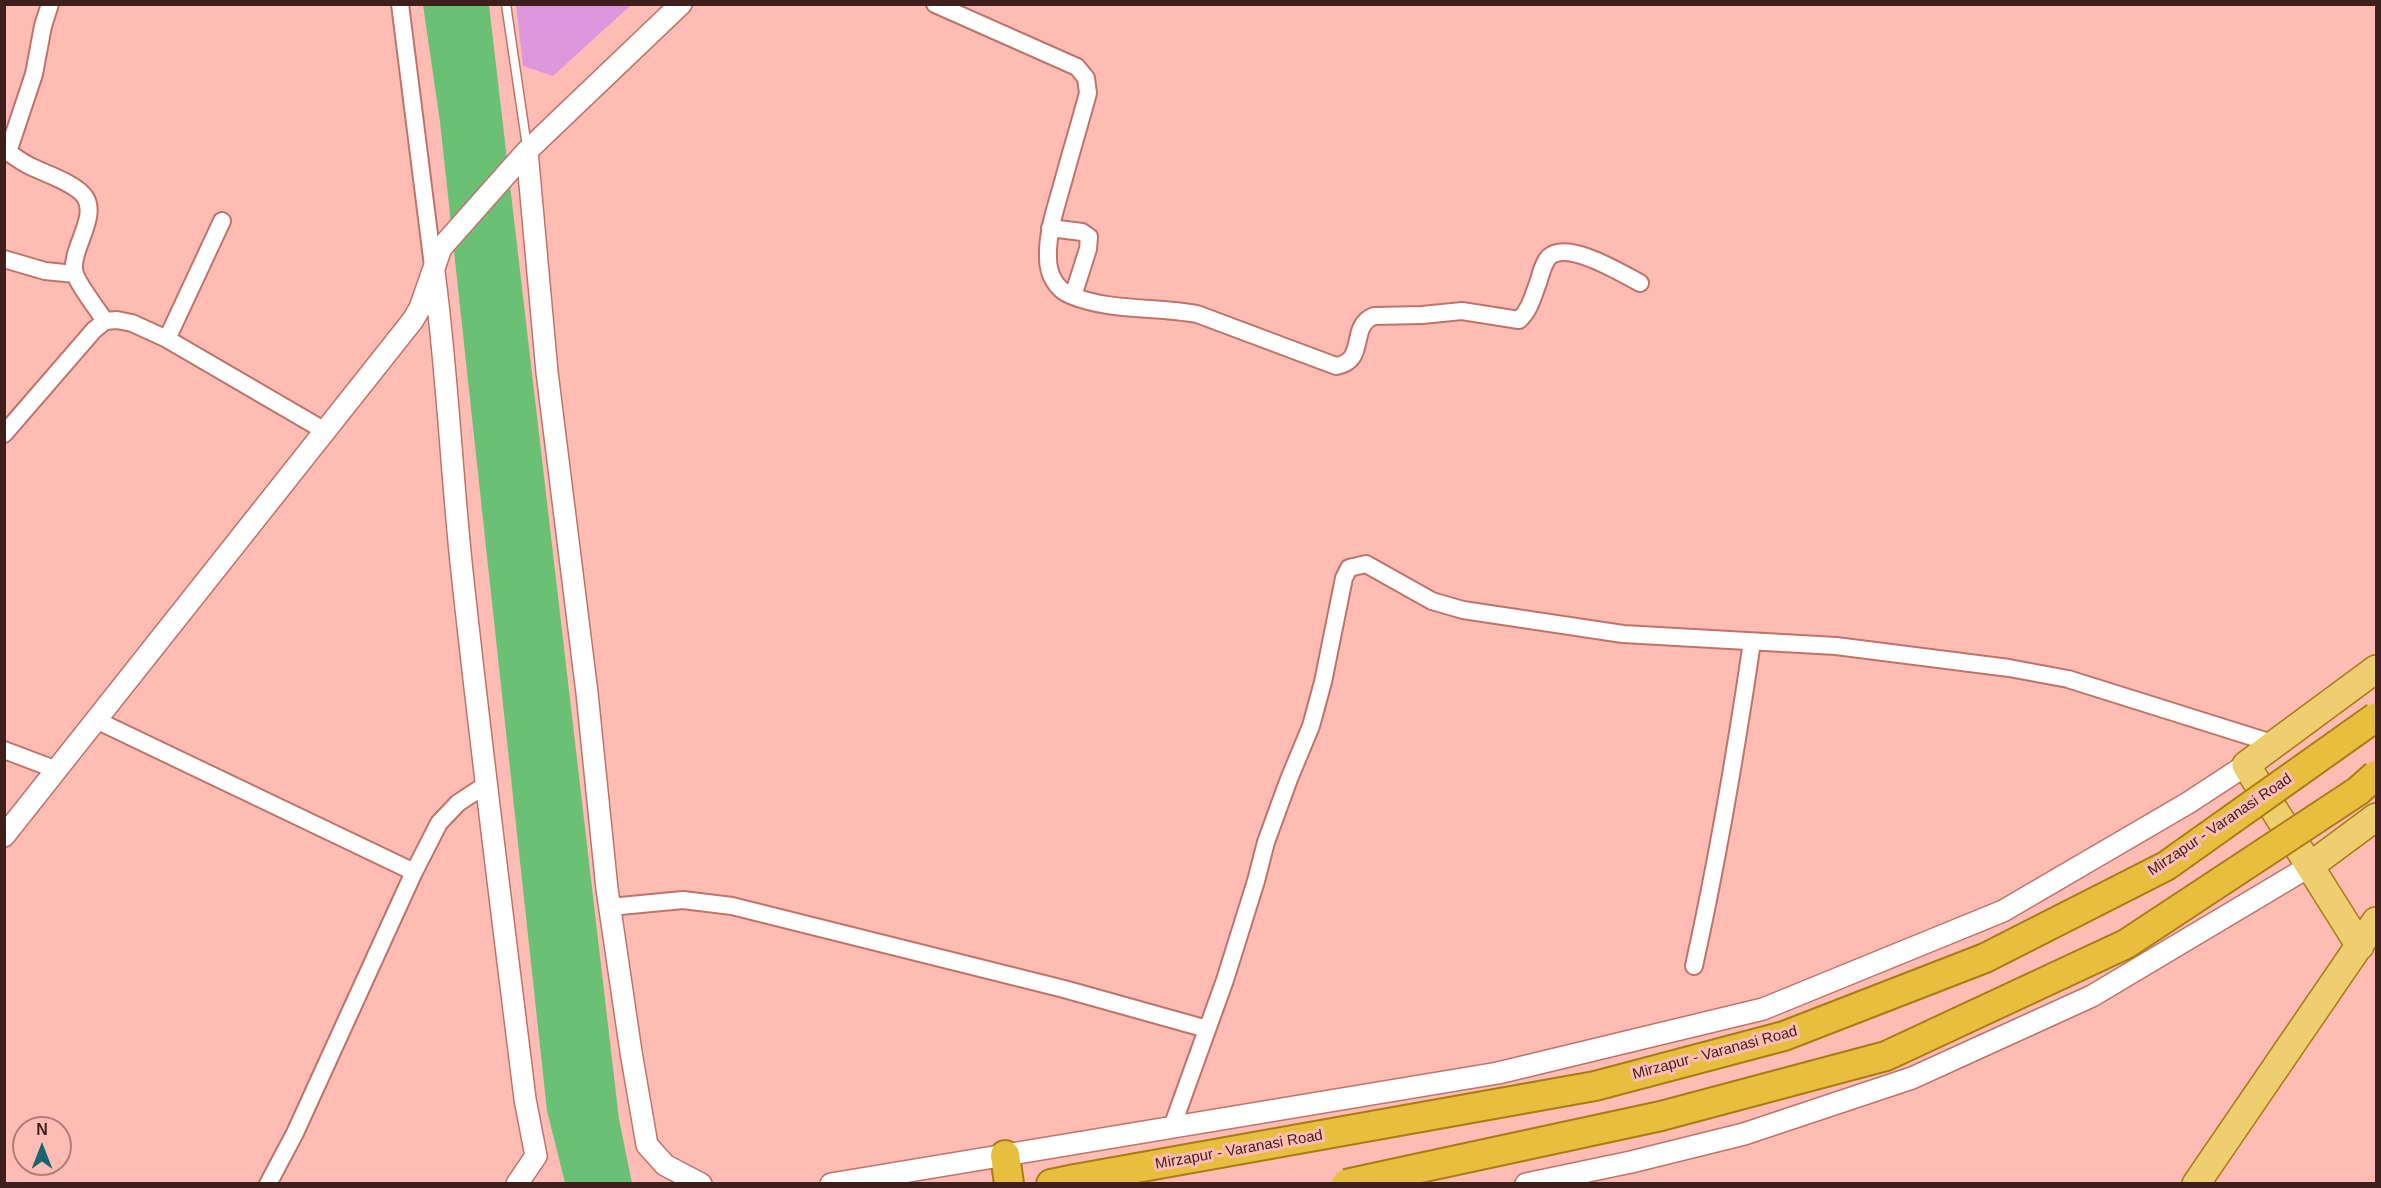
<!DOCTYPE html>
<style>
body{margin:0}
#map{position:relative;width:2381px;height:1188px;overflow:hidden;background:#ffbcb4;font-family:Helvetica,sans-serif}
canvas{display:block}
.frame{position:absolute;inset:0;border:6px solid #3e1f1c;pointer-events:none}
.north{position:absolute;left:12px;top:1116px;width:60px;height:60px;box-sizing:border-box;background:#ffbcb4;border:2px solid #b27d77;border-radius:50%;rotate:0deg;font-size:16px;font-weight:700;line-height:24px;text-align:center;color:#3e1f1c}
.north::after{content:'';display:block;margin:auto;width:21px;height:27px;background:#18656e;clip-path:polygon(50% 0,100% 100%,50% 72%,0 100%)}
</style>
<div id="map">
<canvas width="2381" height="1188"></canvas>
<div class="frame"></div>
<div class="north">N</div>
</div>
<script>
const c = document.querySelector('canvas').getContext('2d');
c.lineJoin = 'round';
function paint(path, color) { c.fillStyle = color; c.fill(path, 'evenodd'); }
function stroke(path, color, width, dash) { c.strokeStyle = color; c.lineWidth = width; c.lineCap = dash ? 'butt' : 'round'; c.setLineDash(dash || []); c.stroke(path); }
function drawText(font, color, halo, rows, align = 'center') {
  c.font = font + ' Helvetica,sans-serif'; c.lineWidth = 6; c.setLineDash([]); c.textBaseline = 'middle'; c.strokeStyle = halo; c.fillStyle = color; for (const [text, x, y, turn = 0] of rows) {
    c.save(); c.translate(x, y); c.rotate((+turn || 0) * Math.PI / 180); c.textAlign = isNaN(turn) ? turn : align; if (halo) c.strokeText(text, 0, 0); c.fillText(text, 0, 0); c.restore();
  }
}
const green = new Path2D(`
 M516,5V4L631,5L553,76L523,66Z`);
const water = new Path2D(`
 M423,5H489L619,1119L632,1183H565L547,1111L440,122Z`);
const service = new Path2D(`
 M506,4L527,147`);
const minor = new Path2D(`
 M400,4L433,266
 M935,4L1077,67L1086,78L1088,93C1080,123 1071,152 1063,182C1056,207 1047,232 1048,258C1048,274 1056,289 1070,295C1111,312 1156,306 1197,314L1336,366C1368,361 1348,326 1374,316L1422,315L1462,311L1519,320C1530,310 1533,296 1538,283C1541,274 1543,263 1549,257C1568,240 1621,273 1640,283
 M4,150C13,155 20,161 28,165C43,173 76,183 85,197C99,218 68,252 75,274C79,286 98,310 105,321
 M8,152L34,74L43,26L50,4
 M1050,228L1082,232L1089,237L1088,249L1073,296
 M4,259L45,271L75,274
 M167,339L222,221
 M4,434L94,330L105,321L117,320L132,323L167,339L325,431
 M96,720L414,872
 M4,750L57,770
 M610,907L683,900L732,906L1064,989L1207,1029
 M1694,966C1718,858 1736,751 1752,642
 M1172,1127L1225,980L1256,881L1266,842L1289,779L1311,726L1323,682L1344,578L1349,568L1366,564L1432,601L1463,610L1623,634L1836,646L2009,668L2068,679L2275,744
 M268,1184L295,1133L414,872L439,823L458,803L487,784`);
const tertiary = new Path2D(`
 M527,151L547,372L587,693L607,889L631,1052L647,1145L665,1165L701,1184
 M434,272C447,368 451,465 461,562C480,741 503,920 525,1099L536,1156L517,1184
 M4,836L413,320L420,308L441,248L527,151L681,4
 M831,1184L1498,1073L1763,1009L2003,911L2188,803L2246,765
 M1526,1184L1631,1162L1744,1134L1912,1078L2092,996L2310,866`);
const primary = new Path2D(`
 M2310,866L2376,817
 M2360,946L2246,765L2376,669
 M2196,1184L2376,921`);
const trunk = new Path2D(`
 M1005,1155L1009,1184
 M1051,1184L1075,1179`);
const trunkBridge = new Path2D(`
 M1075,1179L1595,1086L1784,1036L1985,958L2166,866L2376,717
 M1346,1184L1661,1116L1886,1056L2126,944L2358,791L2376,775`);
const streetNames = [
 ["Mirzapur - Varanasi Road",2220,825,-34],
 ["Mirzapur - Varanasi Road",1715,1053,-15],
 ["Mirzapur - Varanasi Road",1239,1150,-10]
];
paint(green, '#dc98db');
paint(water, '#6ac175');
stroke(service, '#bf736a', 11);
stroke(minor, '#bf736a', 20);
stroke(tertiary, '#bf736a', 24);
stroke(primary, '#a97c13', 30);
stroke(trunk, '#a97c13', 32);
stroke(service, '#fff', 8);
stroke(minor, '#fff', 16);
stroke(tertiary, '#fff', 21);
stroke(primary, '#eece6e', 27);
stroke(trunk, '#e8be3e', 28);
stroke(trunkBridge, '#a97c13', 32, []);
stroke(trunkBridge, '#e8be3e', 28);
drawText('15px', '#3e1f1c', '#ffbcb4', streetNames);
</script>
